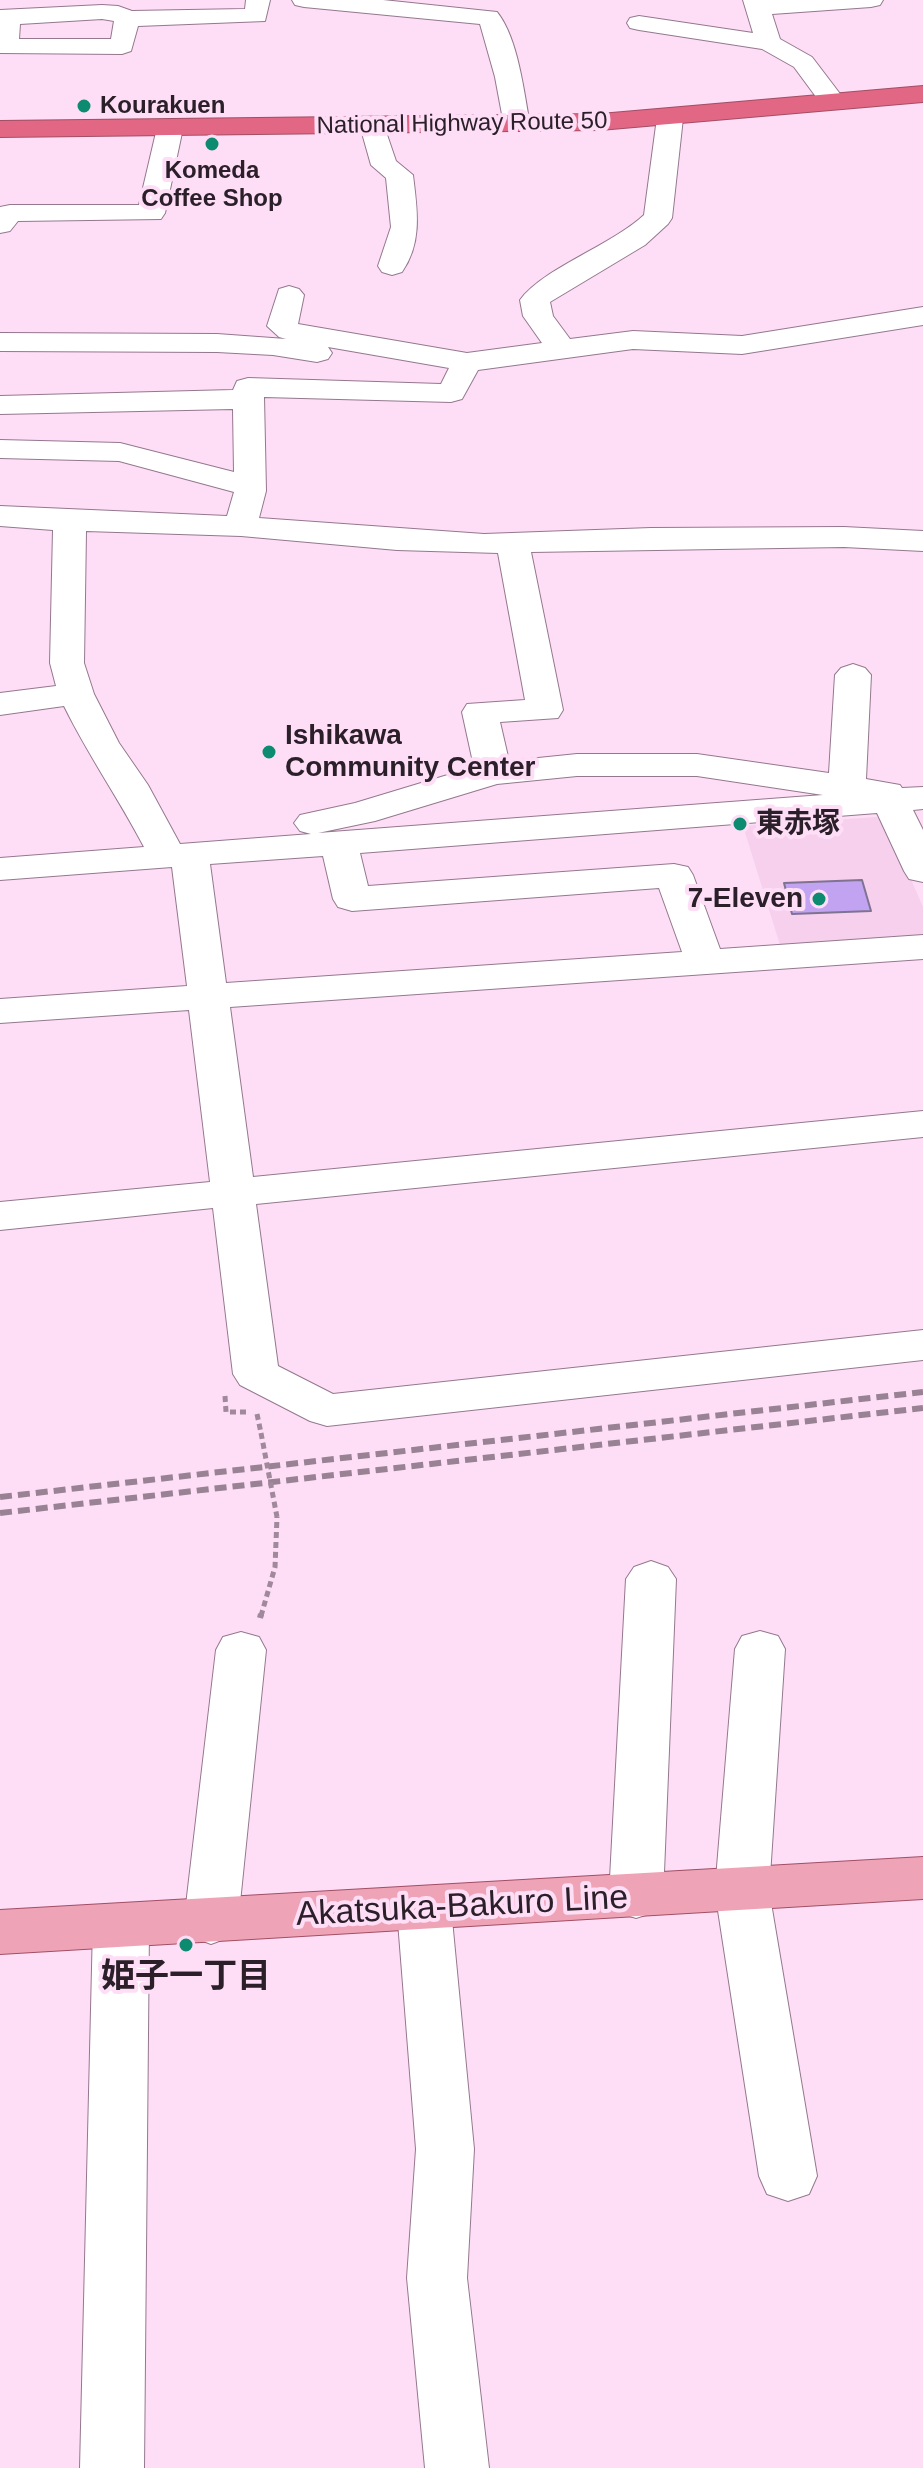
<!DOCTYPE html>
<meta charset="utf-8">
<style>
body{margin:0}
canvas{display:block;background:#fedef6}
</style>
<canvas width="923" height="2468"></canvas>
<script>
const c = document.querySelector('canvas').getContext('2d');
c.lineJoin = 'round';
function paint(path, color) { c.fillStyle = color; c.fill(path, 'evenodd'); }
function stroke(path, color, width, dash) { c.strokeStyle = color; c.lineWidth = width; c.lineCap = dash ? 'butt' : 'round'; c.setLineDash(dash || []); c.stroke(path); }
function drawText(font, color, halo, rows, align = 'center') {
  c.font = font + ' Arial,"Noto Sans JP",sans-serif'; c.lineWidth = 8; c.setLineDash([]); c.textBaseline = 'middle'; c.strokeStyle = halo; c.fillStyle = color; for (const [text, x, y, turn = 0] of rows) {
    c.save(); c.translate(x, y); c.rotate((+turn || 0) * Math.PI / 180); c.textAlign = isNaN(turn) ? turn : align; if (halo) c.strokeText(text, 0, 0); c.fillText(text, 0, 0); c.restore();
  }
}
const built = new Path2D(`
 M877,817L887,824L923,907V935L780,945L743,826Z`);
const building = new Path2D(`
 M862,880L871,911L792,914L784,883Z`);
const pathFar1 = new Path2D(`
 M225,1396L226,1412H248
 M257,1414L261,1433
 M261,1616L275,1567L277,1517`);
const path = new Path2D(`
 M260,1618L261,1614`);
const minor = new Path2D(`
 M246,0H270L265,21L138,26L131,51L122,54L0,53V10L102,5L118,6L132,11L245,9ZM102,19L114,21L111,39H19L20,24Z
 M292,0H383L497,12C518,38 524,92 530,125L526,131H508L504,125L495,77L480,24L304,7L295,5Z
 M743,0H883L880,5L871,7L772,14L780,39L812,57L847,103L843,109H825L794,67L762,49L639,30L630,28L627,23L630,18L639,16L753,33Z
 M670,110L679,112L683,118L672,218L668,224L645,245L550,302L553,316L570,339L633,331L742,336L923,307V325L742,354L633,349L478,370L462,399L451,402L264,397L266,491L259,518L484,534L651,528L844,527L923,531V551L844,547L531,552L563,710L558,718L500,722L509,761L577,754H697L829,773L835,675L841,668L853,664L865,668L871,675L866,779L900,785L902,788L923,787V809L913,810L923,830V882L909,879L904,871L877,813L360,853L368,886L674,864L688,867L693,875L720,949L923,935V959L230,1007L253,1177L923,1111V1137L256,1204L278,1366L333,1394L923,1330V1360L327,1426L310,1421L240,1385L233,1374L213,1208L0,1230V1202L210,1182L189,1010L0,1023V999L187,986L172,867L0,880V858L144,847C119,799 88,755 64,706L0,715V693L56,686L50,663L53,530L0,526V506L227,516L234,492L119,461L0,458V440L120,443L234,472L233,409L0,414V396L233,390L237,381L248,378L441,384L449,368L328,347L332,353L328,359L317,362L273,355L217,352L0,351V333L217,334L286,339L279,337L267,326L279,289L289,286L299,289L304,295L298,324L467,353L542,343L523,316L520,300C542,269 612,245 644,215L657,118L661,112ZM86,531L241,536L397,550L498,553L525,700L467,704L462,712L474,767L355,803L300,815L294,823L300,831L311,834L180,844L148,785L119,743L94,694L84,663ZM577,776H697L823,795L318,833L375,821L497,784ZM323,856L333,899L338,907L352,911L659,888L682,952L226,983L210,864Z
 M373,118L382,120L396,161L413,175C417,209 423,242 402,272L392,275L382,272L378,266L391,227L386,178L371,165L360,126L364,120Z
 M170,120L179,122L183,128L165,213L161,219L18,221L10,231L0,233V207L10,205H139L157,128L161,122Z
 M651,1561L668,1567L676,1579L663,1897L655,1912L636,1918L617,1912L609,1897L626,1579L634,1567Z
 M760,1631L778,1636L785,1649L769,1891L817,2176L809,2194L788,2201L767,2194L759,2176L715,1891L735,1649L742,1636Z
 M241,1632L259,1637L266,1650L238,1922L230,1937L211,1944L192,1937L184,1922L216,1650L223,1637Z
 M424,1888L443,1894L451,1909L474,2149L467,2278L489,2468H425L407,2278L416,2149L397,1909L405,1894Z
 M121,1904L140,1911L149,1926L144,2468H80L93,1926L102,1911Z`);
const major = new Path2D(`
 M923,1857V1899L0,1954V1910Z`);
const highway = new Path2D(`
 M923,86V102L600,130L0,137V121L600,114Z`);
const rail = new Path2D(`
 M0,1497L923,1392
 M0,1513L923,1408`);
const pathBridge = new Path2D(`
 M261,1433L277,1517`);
const markers = [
 [84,106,8,"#0c8b70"],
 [212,144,8,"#0c8b70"],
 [269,752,8,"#0c8b70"],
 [740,824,8,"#0c8b70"],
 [819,899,8,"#0c8b70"],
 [186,1945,8,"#0c8b70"]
];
const farPoinames = [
 ["Kourakuen",100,106],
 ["Komeda",212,171,"center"],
 ["Coffee Shop",212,199,"center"]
];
const farStreetnames = [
 ["National Highway Route 50",462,124,-1]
];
const poiNames = [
 ["Ishikawa",285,736],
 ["Community Center",285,768],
 ["東赤塚",756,824],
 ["7-Eleven",803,899,"right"]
];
const nearStreetnames = [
 ["Akatsuka-Bakuro Line",462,1907,-3]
];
const nearPoinames = [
 ["姫子一丁目",186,1978]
];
paint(built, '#f6d0ed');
paint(building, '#c2a3f2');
stroke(building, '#7f7391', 2);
stroke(minor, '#94788e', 2);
stroke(major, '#a24e65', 2);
stroke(highway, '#a24e65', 2);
stroke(pathFar1, '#9f899a', 5, [6, 4]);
stroke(path, '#9f899a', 6, [8, 5]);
paint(minor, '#fff');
paint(major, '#eea4b6');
paint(highway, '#e26785');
stroke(rail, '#988293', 6, [12, 6]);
stroke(pathBridge, '#9f899a', 5, [6, 4]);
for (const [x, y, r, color] of markers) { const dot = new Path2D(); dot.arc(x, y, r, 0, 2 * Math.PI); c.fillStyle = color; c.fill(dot); stroke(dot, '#fedef6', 3); }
drawText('bold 24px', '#2b2029', '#fedef6', farPoinames, 'left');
drawText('24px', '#2b2029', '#fedef6', farStreetnames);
drawText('bold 28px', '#2b2029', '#fedef6', poiNames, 'left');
drawText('34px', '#2b2029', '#fedef6', nearStreetnames);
drawText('bold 34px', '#2b2029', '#fedef6', nearPoinames);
</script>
